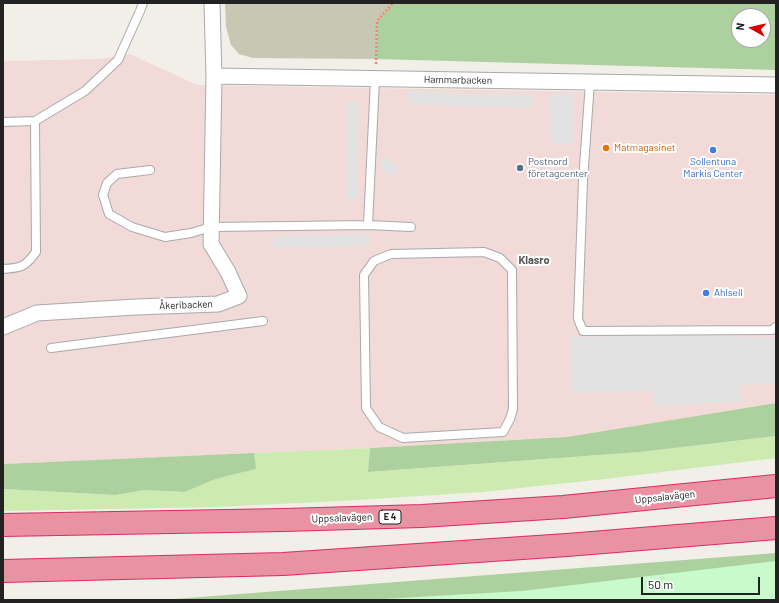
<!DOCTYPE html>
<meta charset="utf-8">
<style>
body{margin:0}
#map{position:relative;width:779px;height:603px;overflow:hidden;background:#f2efe9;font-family:Barlow,sans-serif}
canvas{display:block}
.frame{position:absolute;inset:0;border:4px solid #222;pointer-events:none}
.north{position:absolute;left:731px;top:8px;width:40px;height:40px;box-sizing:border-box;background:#fff;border:1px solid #a7a7a7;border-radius:50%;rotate:278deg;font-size:11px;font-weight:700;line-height:16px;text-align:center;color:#222}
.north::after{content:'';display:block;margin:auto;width:14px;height:18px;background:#d40000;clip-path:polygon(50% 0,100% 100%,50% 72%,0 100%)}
.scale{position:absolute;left:641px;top:577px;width:119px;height:18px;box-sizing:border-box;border:2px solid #222;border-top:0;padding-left:5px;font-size:12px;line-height:14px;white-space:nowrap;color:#222;-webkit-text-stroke:3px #fff;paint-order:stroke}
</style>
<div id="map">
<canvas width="779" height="603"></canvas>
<div class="frame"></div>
<div class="north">N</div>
<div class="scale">50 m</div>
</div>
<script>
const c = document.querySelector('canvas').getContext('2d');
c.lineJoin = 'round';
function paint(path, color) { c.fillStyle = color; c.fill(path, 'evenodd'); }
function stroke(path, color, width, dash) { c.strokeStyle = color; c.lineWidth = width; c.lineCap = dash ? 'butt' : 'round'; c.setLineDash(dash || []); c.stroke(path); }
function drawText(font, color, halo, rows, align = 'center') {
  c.font = font + ' Barlow,sans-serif'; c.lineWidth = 4; c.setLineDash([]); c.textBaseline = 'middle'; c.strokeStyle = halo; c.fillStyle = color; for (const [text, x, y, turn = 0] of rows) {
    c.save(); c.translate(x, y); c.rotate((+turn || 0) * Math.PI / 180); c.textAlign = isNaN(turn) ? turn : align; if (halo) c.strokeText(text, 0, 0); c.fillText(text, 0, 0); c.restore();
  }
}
const commercial = new Path2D(`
 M130,54L197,85L776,95V403L567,437L370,448L3,464V61L101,59Z`);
const construction = new Path2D(`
 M225,3H393L377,21L376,59L253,58L239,54L231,45L226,27Z`);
const grass = new Path2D(`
 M776,436V458L605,479L483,492L340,501L216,507L3,511V489L116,495L145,490L185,492L213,480L227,476L255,469L254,453L370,448L369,472L640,452Z`);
const forest = new Path2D(`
 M393,3H776V70L376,59L377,21ZM739,16H763V40H739Z
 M776,403V436L640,452L368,472L370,448L567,437Z
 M254,453L256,469L227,476L213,480L185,492L145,490L116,495L3,489V464Z
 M776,553V594L729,600H161Z`);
const park = new Path2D(`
 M776,561V600H365L522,591Z`);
const parking = new Path2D(`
 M407,92L533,95L532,108L407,104Z
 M550,94H574V144H551Z
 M346,102L359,103L357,199H345Z
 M384,157L399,166L393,176L379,168Z
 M370,234V246L273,248V236Z
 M698,335L776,338V383L740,385L741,402L697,404L654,407V391L571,393L570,337Z`);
const path = new Path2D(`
 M376,64L377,21L393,3`);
const lane = new Path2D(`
 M590,82L583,180L578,319L583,331L772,330L776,327
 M3,122L35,121L85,91L118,60L140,11L143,3
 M150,170L117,174L107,183L103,195L109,214L132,227L165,237L191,233L211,227L368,225L411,227
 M368,225L375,79
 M484,252L500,258L512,270L513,409L510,419L503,432L403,438L379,427L366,408L364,275L374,261L391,254Z
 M3,269C21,268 25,267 36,252L35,121
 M51,348L263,321`);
const street = new Path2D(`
 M212,3L214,76L776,85
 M3,327L37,313L136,307L218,304L239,296L228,272L211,244L214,76`);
const highway = new Path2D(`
 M3,525L284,520L422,516L563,507L776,486
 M3,571L283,564L567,545L776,528`);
const markers = [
 [606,148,4,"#e8710a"],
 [713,150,4,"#3f7fe0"],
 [520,168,4,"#5c6f8a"],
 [706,293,4,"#3f7fe0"]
];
const shields = [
 [390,517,22]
];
const shieldNames = [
 ["E 4",390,517]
];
const streetNames = [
 ["Hammarbacken",458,80,1],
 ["Åkeribacken",186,305,-2],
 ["Uppsalavägen",665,497,-6],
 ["Uppsalavägen",342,518,-2]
];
const foodNames = [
 ["Matmagasinet",614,148]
];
const serviceNames = [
 ["Postnord",528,162],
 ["företagcenter",528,174]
];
const shopNames = [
 ["Sollentuna",713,162],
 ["Markis Center",713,174],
 ["Ahlsell",714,293,"left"]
];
const neighbourhoodNames = [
 ["Klasro",534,260]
];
paint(commercial, '#f2dad9');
paint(construction, '#c7c7b4');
paint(grass, '#cdebb0');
paint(forest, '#add19e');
paint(park, '#c8facc');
paint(parking, '#e2e2e2');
stroke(lane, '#a9a9a9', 10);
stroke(street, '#a9a9a9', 17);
stroke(highway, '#dc2a67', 24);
stroke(path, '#fa8072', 2.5, [2, 2]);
stroke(lane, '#fff', 8);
stroke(street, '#fff', 15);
stroke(highway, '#e892a2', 22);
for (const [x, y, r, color] of markers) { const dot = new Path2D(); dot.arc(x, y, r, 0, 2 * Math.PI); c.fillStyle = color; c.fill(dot); stroke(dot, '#fff', 1.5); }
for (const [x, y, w] of shields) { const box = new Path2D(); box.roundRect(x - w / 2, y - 7, w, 14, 3); c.fillStyle = '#fff'; c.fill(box); stroke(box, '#222', 1); }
drawText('bold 9px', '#222', null, shieldNames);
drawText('10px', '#222', '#fff', streetNames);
drawText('10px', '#c56008', '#fff', foodNames, 'left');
drawText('10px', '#4e5e75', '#fff', serviceNames, 'left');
drawText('10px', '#366cbe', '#fff', shopNames);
drawText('bold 11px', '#555', '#fff', neighbourhoodNames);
</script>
